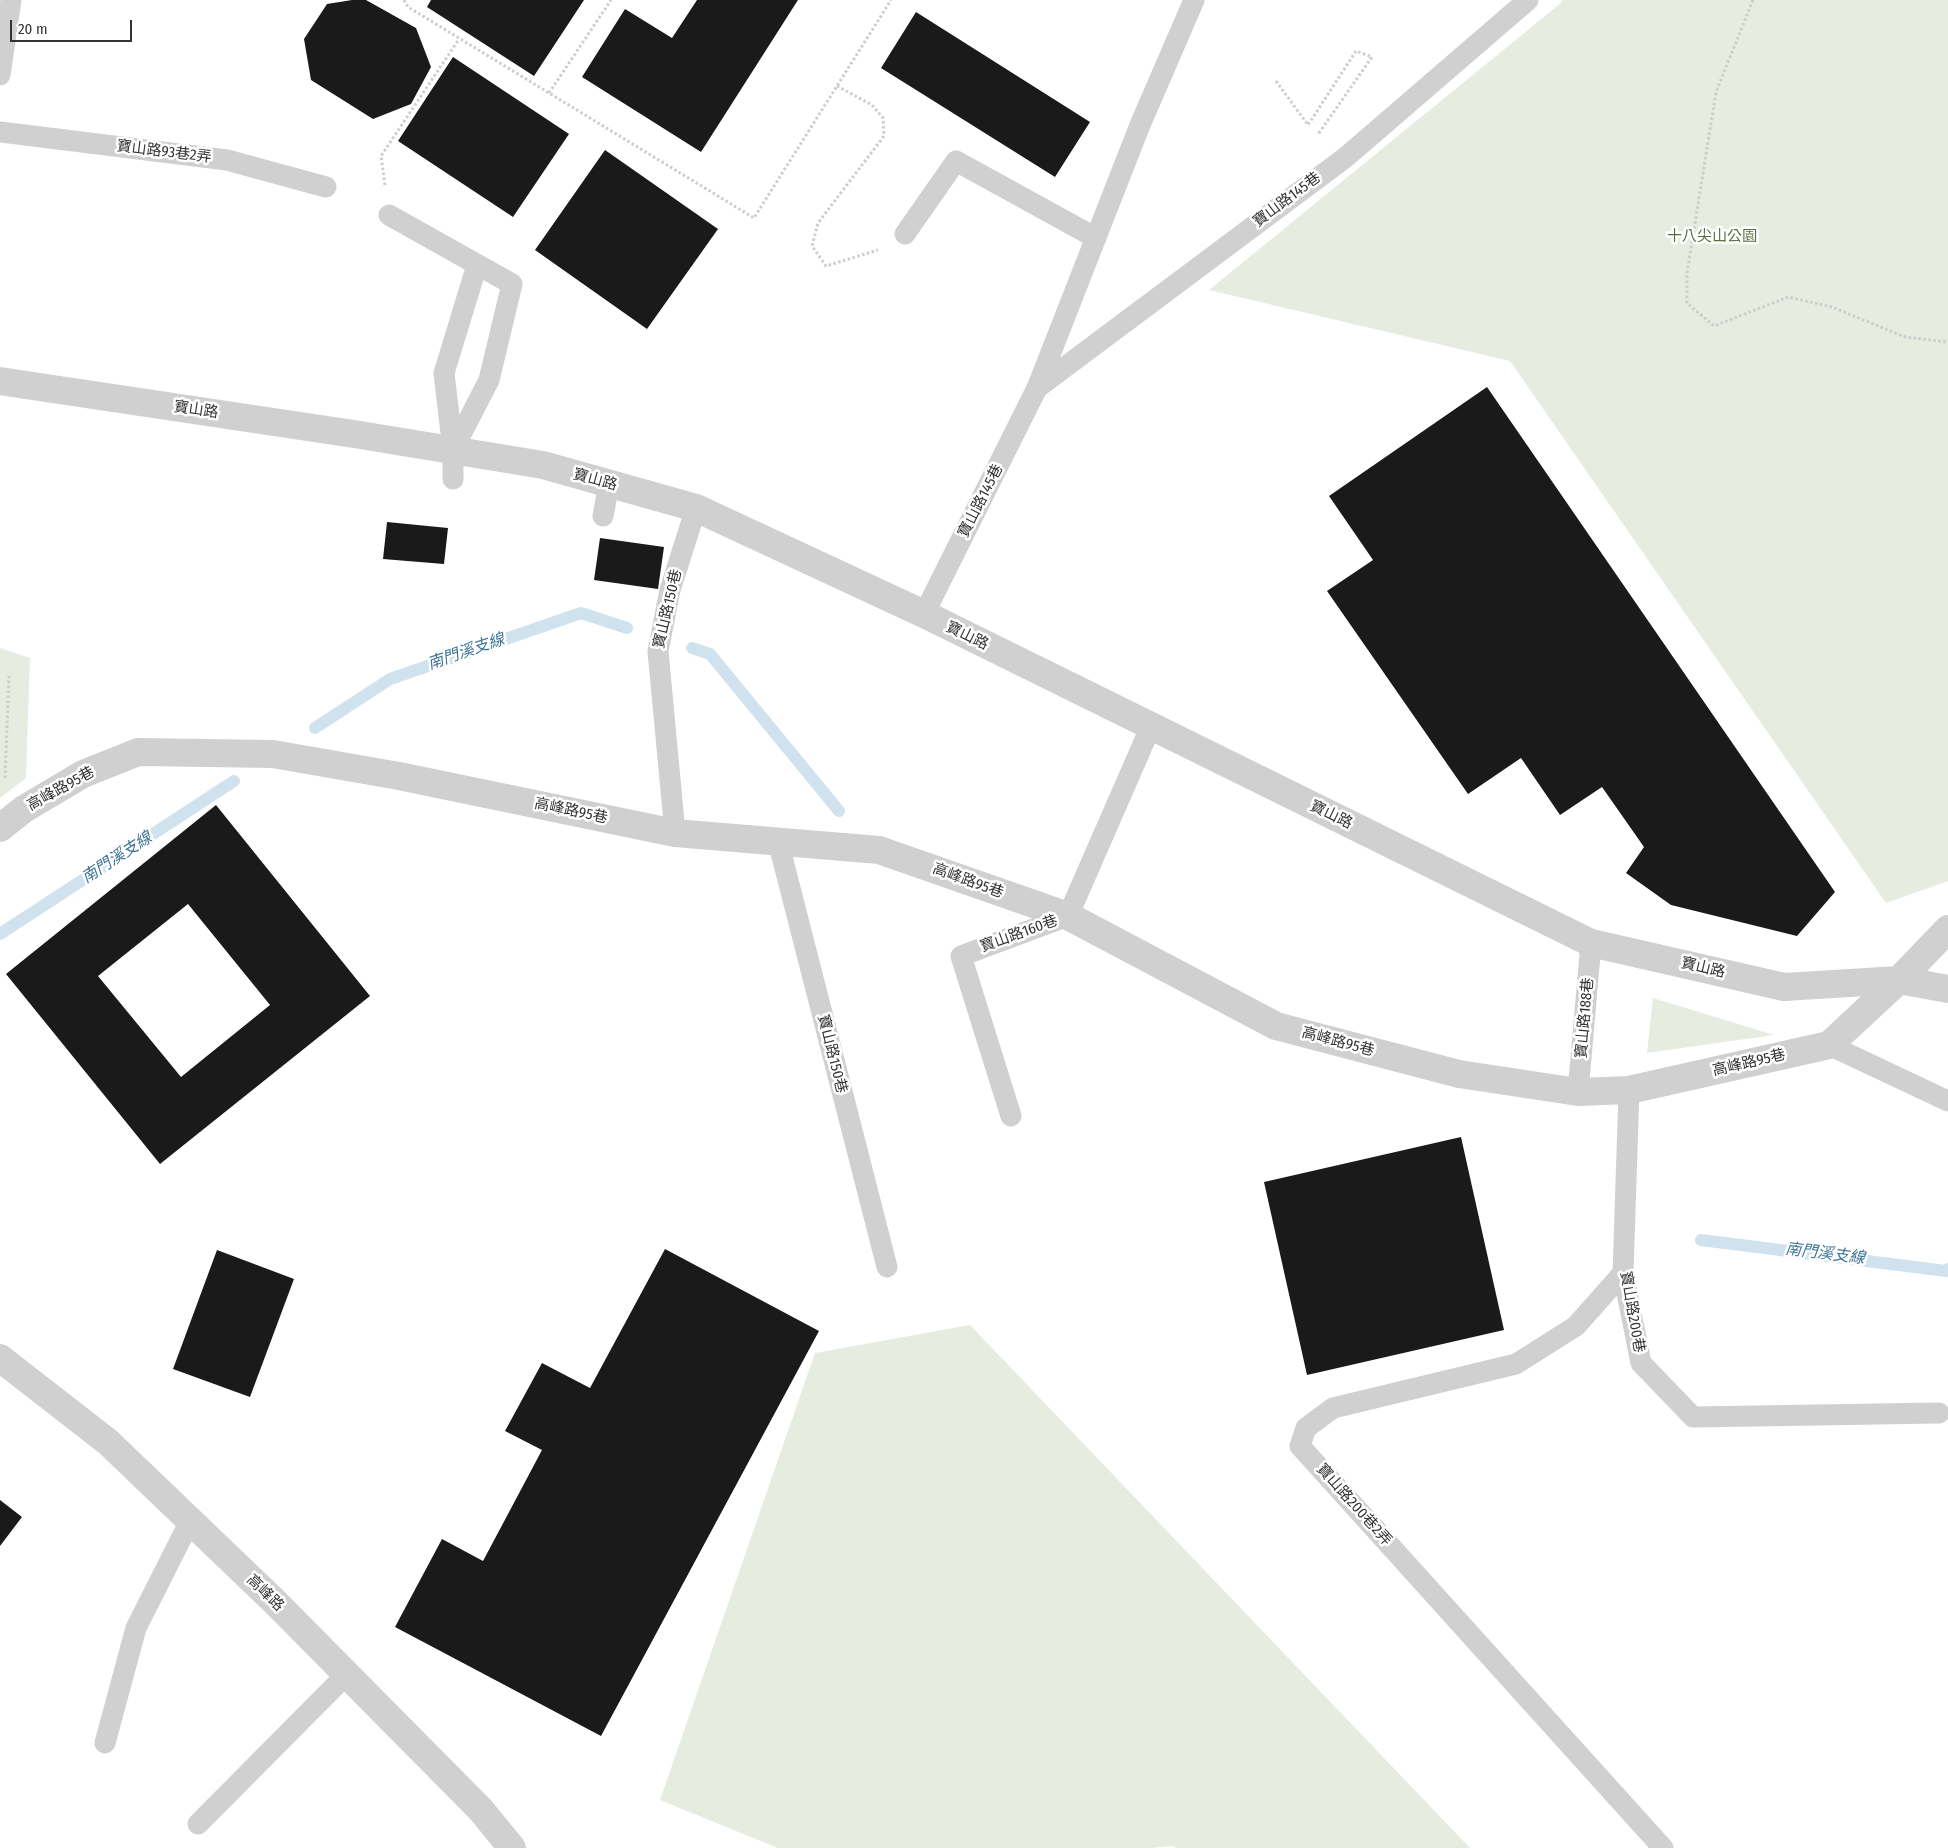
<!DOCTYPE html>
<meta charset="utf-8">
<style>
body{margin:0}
#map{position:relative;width:1948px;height:1848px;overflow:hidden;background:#fff;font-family:"Fira Sans Condensed",sans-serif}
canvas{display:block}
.scale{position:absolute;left:10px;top:20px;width:122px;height:22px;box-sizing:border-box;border:2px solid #333;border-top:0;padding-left:6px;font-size:15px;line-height:18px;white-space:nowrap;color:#333;-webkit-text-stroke:4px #fff;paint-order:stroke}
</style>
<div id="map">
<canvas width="1948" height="1848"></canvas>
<div class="scale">20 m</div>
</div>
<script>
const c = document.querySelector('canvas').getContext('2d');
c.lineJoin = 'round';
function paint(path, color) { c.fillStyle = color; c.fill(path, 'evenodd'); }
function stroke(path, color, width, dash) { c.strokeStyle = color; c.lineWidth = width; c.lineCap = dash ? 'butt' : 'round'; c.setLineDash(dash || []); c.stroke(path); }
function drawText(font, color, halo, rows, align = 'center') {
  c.font = font + ' "Fira Sans Condensed","Noto Sans TC",sans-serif'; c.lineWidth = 5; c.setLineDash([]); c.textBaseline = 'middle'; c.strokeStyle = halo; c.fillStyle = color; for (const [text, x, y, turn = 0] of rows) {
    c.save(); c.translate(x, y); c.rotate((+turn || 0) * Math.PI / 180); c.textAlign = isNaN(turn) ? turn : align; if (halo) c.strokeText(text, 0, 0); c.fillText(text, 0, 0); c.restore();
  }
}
const green = new Path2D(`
 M1562,0H1948V881L1886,903L1510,361L1209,290L1561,3Z
 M0,648L30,658L26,778L0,798Z
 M1653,998L1774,1035L1647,1053Z
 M970,1325L1470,1848H1176L1173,1846L1151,1848H778L660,1800L815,1353Z`);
const stream = new Path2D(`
 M692,648L710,654L839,811
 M315,728L390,679L581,613L627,628
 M0,934L234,781
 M1701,1240L1946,1271L1948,1269`);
const building = new Path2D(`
 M352,0H366L416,28L431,67L411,104L373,119L311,80L304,39L327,4Z
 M431,0H584L534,76L427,7Z
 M697,0H798L701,152L582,77L625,9L672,38Z
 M916,12L1090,122L1055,177L881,68Z
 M453,57L569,134L513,217L398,141Z
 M605,150L718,229L647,329L535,250Z
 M1487,387L1835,892L1797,936L1671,905L1626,873L1644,847L1602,787L1560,815L1521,758L1468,794L1327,591L1373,560L1329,496Z
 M387,522L448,528L444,564L383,559Z
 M600,538L664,547L658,589L594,580Z
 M216,805L370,996L160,1164L6,974ZM188,904L270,1005L181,1077L98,976Z
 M1461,1137L1504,1330L1307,1375L1264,1182Z
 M665,1249L819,1331L601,1736L395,1627L442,1539L483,1561L542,1450L505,1431L542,1363L590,1388Z
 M217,1250L294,1279L250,1397L173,1369Z
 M0,1500L22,1517L0,1546Z`);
const path = new Path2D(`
 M404,0L408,7L754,218L891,0
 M1753,0L1716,92L1687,273V303L1714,326L1788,297L1832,307L1905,337L1948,342
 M1276,81L1308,125L1356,51L1372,57L1319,133L1321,135
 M837,86L872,105L883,118L884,136L818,223L812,246L826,266L878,250
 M549,93L611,0
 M385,185L381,156L459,39
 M5,778L9,676`);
const service = new Path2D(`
 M0,75L11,0
 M0,132L227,160L326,187
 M389,215L512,284L489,380L453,450
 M905,234L956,161L1096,238
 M1037,388L1346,157L1528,0
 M453,479V450L444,373L477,265
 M603,516L609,484
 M924,614L1037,388L1140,125L1194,0
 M675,833L658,651L670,590L696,508
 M778,841L887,1267
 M1829,1045L1948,1101
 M1629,1090L1623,1273L1641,1363L1693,1417L1939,1413
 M1578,1092L1591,943
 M1011,1116L961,956L1068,916L1151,726
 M1623,1273L1576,1326L1516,1364L1333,1408L1306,1428L1300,1446L1663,1848
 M105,1743L136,1628L190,1521
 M198,1824L346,1675`);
const minor = new Path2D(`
 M0,828L24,809L83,774L138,752L273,754L399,776L675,833L879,850L1068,916L1276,1026L1459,1074L1578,1092L1629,1090L1829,1045L1899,980
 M0,1358L108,1442L275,1602L481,1810L512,1848`);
const tertiary = new Path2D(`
 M0,381L354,434L543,465L696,508L924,614L1591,943L1784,987L1899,980L1948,989
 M1899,980L1948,929`);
const streetNames = [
 ["寶山路93巷2弄",164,152,7],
 ["寶山路145巷",1287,200,-37],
 ["寶山路",196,410,8],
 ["寶山路",595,480,15],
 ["寶山路145巷",981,501,-63],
 ["寶山路150巷",668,609,-77],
 ["寶山路",967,636,26],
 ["高峰路95巷",61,789,-29],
 ["高峰路95巷",571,811,12],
 ["寶山路",1331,815,26],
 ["高峰路95巷",968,881,20],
 ["寶山路160巷",1019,934,-20],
 ["寶山路",1703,968,13],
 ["寶山路188巷",1585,1018,-85],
 ["高峰路95巷",1338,1042,15],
 ["寶山路150巷",832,1054,76],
 ["高峰路95巷",1749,1063,-13],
 ["寶山路200巷",1632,1312,80],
 ["寶山路200巷2弄",1354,1505,48],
 ["高峰路",265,1593,44]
];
const parkNames = [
 ["十八尖山公園",1712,237]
];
const waterNames = [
 ["南門溪支線",466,652,-19],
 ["南門溪支線",117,858,-33],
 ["南門溪支線",1825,1254,7]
];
paint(green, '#e6ecdf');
stroke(stream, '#cfe2ee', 12);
paint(building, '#1a1a1a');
stroke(path, '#cdcdcd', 3, [2.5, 2.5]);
stroke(service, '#d0d0d0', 21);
stroke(minor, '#d0d0d0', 28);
stroke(tertiary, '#d0d0d0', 28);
drawText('15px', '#333', '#fff', streetNames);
drawText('15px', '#56703f', '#fff', parkNames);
drawText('italic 16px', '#3f7597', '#fff', waterNames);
</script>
